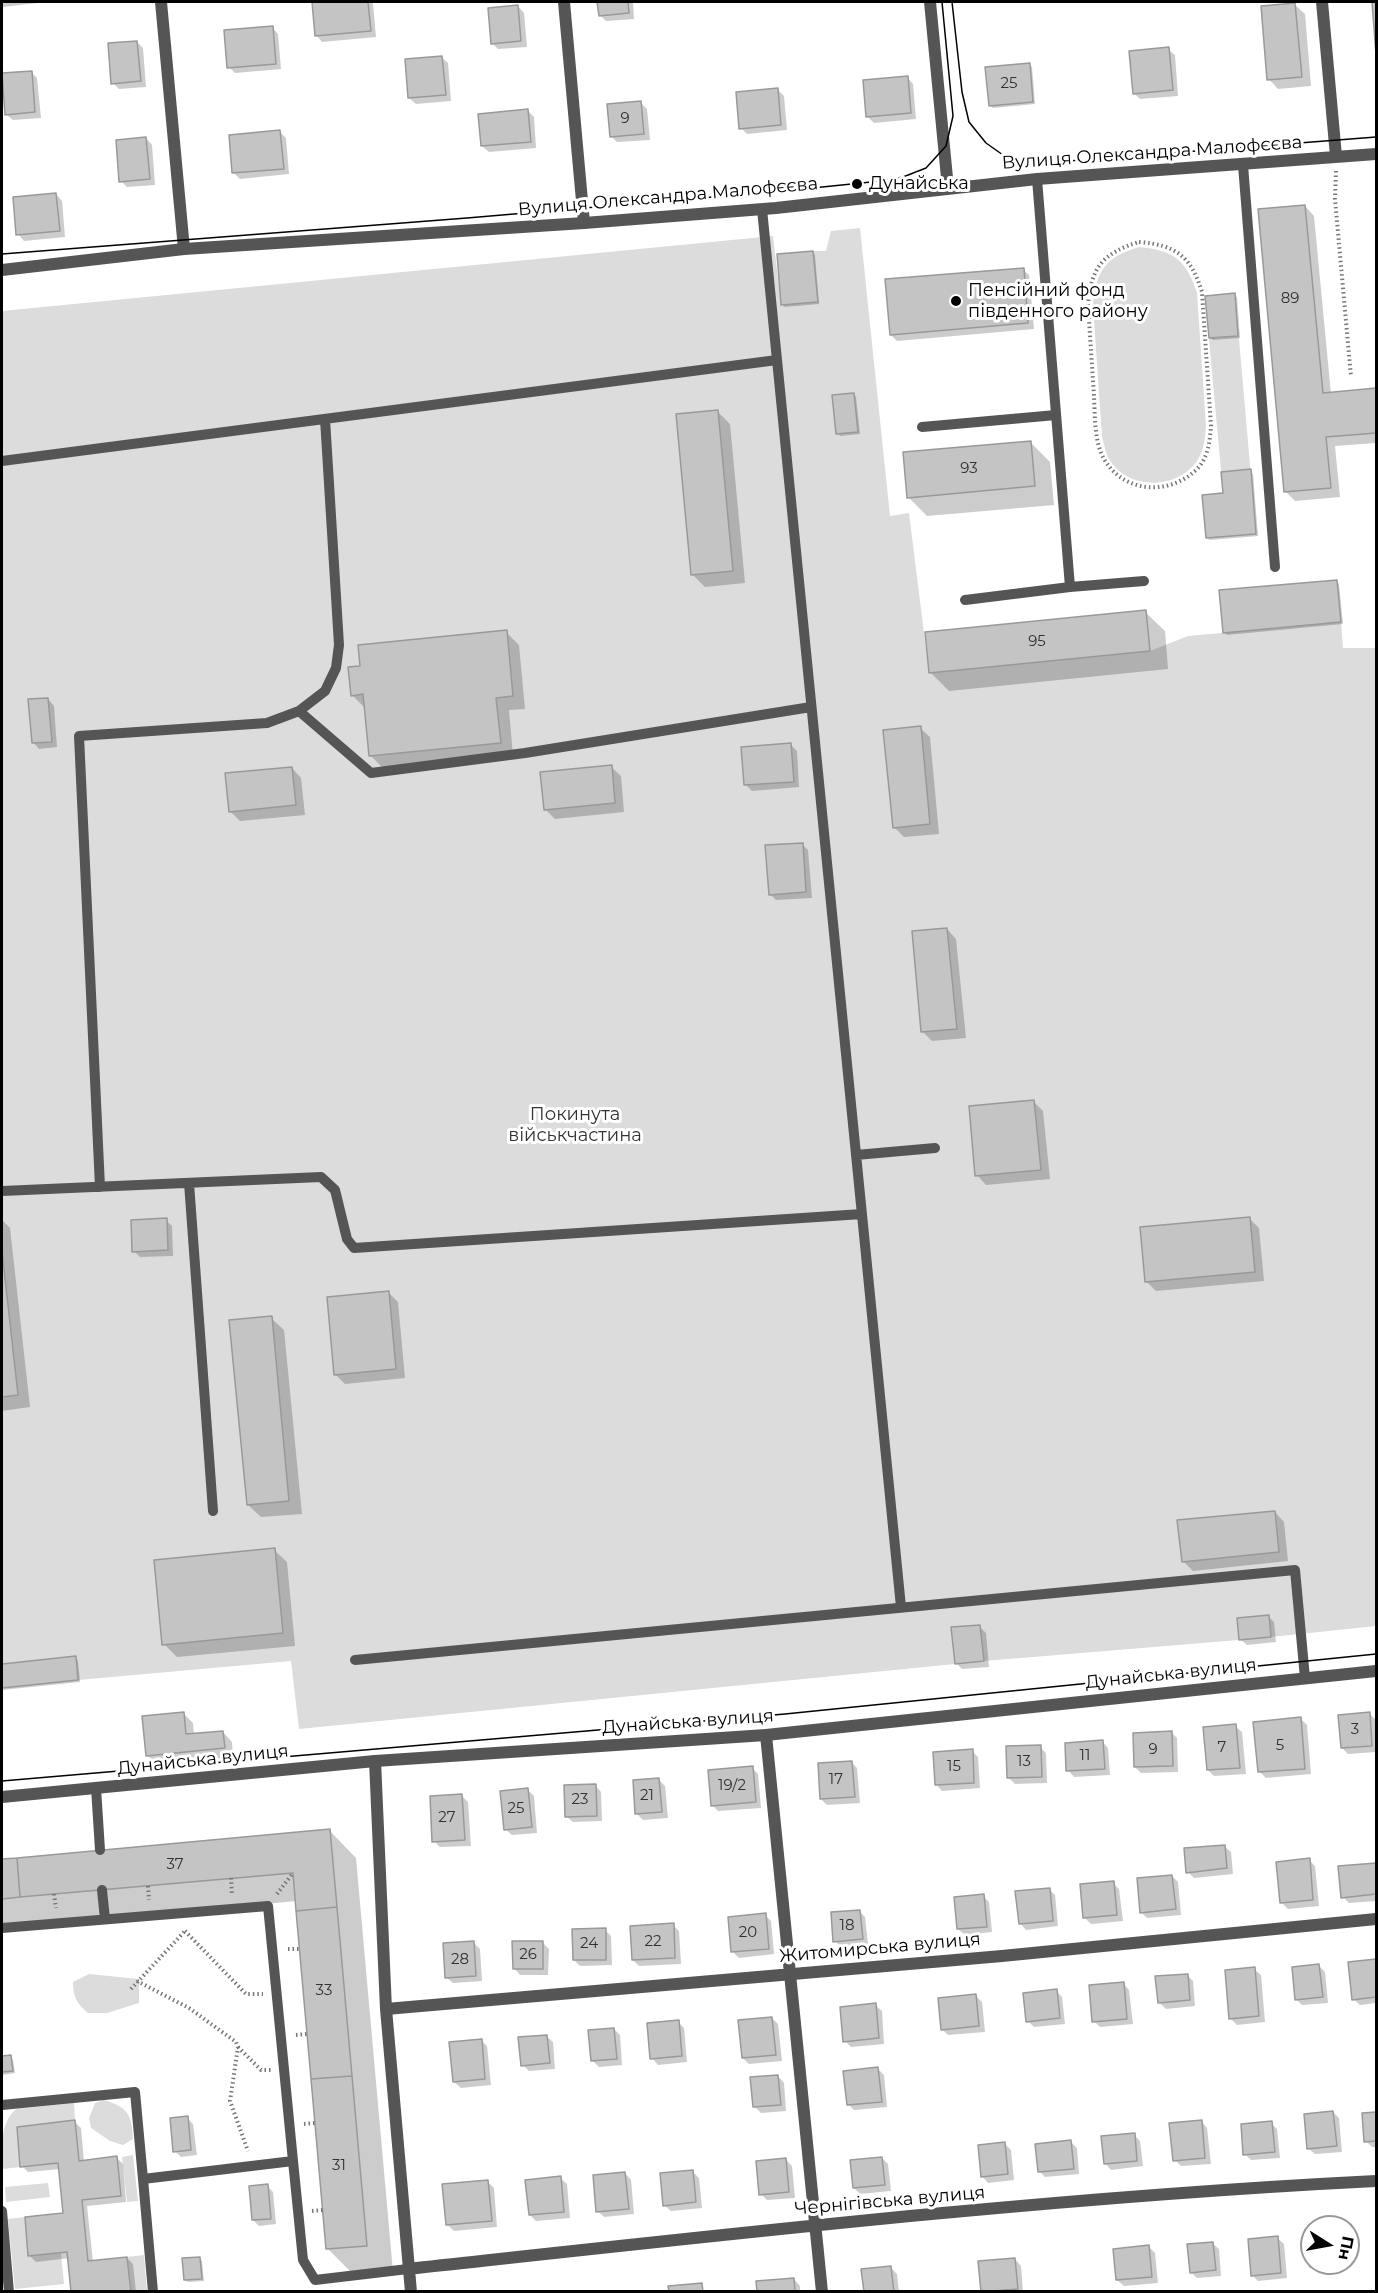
<!DOCTYPE html>
<meta charset="utf-8">
<style>
body{margin:0}
#map{position:relative;width:1378px;height:2293px;overflow:hidden;background:#fff;font-family:Montserrat,sans-serif}
canvas{display:block}
.frame{position:absolute;inset:0;border:3px solid #000;pointer-events:none}
.north{position:absolute;left:1300px;top:2215px;width:60px;height:60px;box-sizing:border-box;background:#fff;border:2px solid #999;border-radius:50%;rotate:101deg;font-size:16px;font-weight:700;line-height:24px;text-align:center;color:#000}
.north::after{content:'';display:block;margin:auto;width:21px;height:27px;background:#000;clip-path:polygon(50% 0,100% 100%,50% 72%,0 100%)}
</style>
<div id="map">
<canvas width="1378" height="2293"></canvas>
<div class="frame"></div>
<div class="north">Пн</div>
</div>
<script>
const c = document.querySelector('canvas').getContext('2d');
c.lineJoin = 'round';
function paint(path, color) { c.fillStyle = color; c.fill(path, 'evenodd'); }
function stroke(path, color, width, dash) { c.strokeStyle = color; c.lineWidth = width; c.lineCap = dash ? 'butt' : 'round'; c.setLineDash(dash || []); c.stroke(path); }
function drawText(font, color, halo, rows, align = 'center') {
  c.font = font + ' Montserrat,sans-serif'; c.lineWidth = 6; c.setLineDash([]); c.textBaseline = 'middle'; c.strokeStyle = halo; c.fillStyle = color; for (const [text, x, y, turn = 0] of rows) {
    c.save(); c.translate(x, y); c.rotate((+turn || 0) * Math.PI / 180); c.textAlign = isNaN(turn) ? turn : align; if (halo) c.strokeText(text, 0, 0); c.fillText(text, 0, 0); c.restore();
  }
}
const green = new Path2D(`
 M860,228L890,516L909,513L929,673L1150,651L1188,636L1341,622L1343,648H1376V1626L1271,1637L1268,1615L1237,1618L1239,1640L984,1661L980,1625L952,1627L955,1664L299,1729L291,1661L78,1680L76,1657L2,1664V311L773,236L781,305L818,301L813,251H826L831,231Z
 M1139,247C1174,250 1187,261 1197,293L1206,426C1205,439 1204,454 1194,465C1171,491 1123,489 1107,455C1105,450 1104,443 1102,437L1093,305C1096,270 1106,257 1139,247Z
 M1235,293L1256,534L1206,538L1202,495L1223,492L1205,296Z
 M89,1974L139,1979V2003L107,2013H88C77,2004 73,1997 73,1982Z
 M104,2100C128,2107 132,2115 133,2139L123,2145L110,2141L91,2128L89,2118L95,2103Z
 M74,2103L75,2120L17,2127L20,2167L3,2169C1,2147 0,2123 16,2109Z
 M133,2155L138,2201L127,2202L122,2157Z
 M48,2183L50,2197L6,2202L5,2187Z
 M25,2217L29,2256L61,2253L64,2284L15,2289L8,2219Z
 M144,2255L147,2291H131L127,2257Z`);
const shadow = new Path2D(`
 M2,2H38V3L2,7Z
 M330,2H371L373,4L376,37L322,42L316,35L313,3Z
 M599,2H633L634,19L606,21L600,15Z
 M876,2H901L878,3Z
 M1295,5L1305,14L1311,86L1278,89L1269,79Z
 M518,6L524,13L527,47L498,49L492,43Z
 M272,27L278,34L281,69L235,73L229,67Z
 M137,42L143,48L146,87L119,89L113,83Z
 M1168,49L1175,55L1178,96L1140,99L1134,93Z
 M441,57L448,63L451,101L416,104L409,98Z
 M1029,65L1032,67L1035,104L993,108L990,105Z
 M31,72L37,78L41,118L13,120L6,114Z
 M907,77L913,84L916,119L874,123L868,117Z
 M778,90L784,96L787,130L747,134L741,128Z
 M641,103L647,109L650,140L617,142L611,136Z
 M527,110L534,117L536,148L489,152L482,146Z
 M280,132L286,138L289,174L240,179L234,173Z
 M146,138L152,145L155,185L127,187L121,181Z
 M56,194L62,201L65,237L24,241L18,234Z
 M1305,206L1314,216L1331,394L1376,390V443L1335,446L1340,497L1295,501L1285,491Z
 M813,252L815,255L819,304L785,307L782,304Z
 M1023,269L1029,275L1034,329L897,341L891,335Z
 M1234,295L1237,297L1240,338L1213,340L1210,338Z
 M854,394L856,397L860,434L840,436L838,433Z
 M717,411L730,424L745,583L705,587L692,574Z
 M1031,443L1050,462L1054,505L927,516L908,497Z
 M1250,471L1253,474L1258,536L1210,540L1207,538L1224,494Z
 M1336,581L1339,584L1343,624L1227,635L1224,632Z
 M1145,612L1165,631L1168,669L949,691L930,672Z
 M506,632L519,645L525,709L509,710L513,756L383,768L370,755L366,709L352,695Z
 M48,699L54,706L57,747L39,749L33,742Z
 M920,728L930,737L939,834L904,837L894,827Z
 M791,745L797,751L799,787L752,791L746,785Z
 M611,767L621,776L624,812L555,819L545,809Z
 M292,768L301,778L305,815L240,821L230,811Z
 M802,844L808,850L812,898L776,900L770,894Z
 M947,929L956,939L966,1038L932,1041L923,1032Z
 M1034,1102L1043,1111L1050,1179L986,1185L977,1175Z
 M1249,1218L1259,1228L1264,1281L1156,1291L1147,1282Z
 M2,1220L10,1228L30,1407L2,1411Z
 M166,1220L172,1226L173,1256L140,1257L134,1251Z
 M388,1292L398,1302L405,1378L345,1384L335,1374Z
 M271,1318L284,1330L302,1514L261,1517L248,1505Z
 M1275,1512L1284,1522L1288,1561L1193,1571L1183,1561Z
 M274,1550L287,1562L295,1646L177,1657L164,1644Z
 M1268,1616L1274,1622L1276,1642L1247,1645L1240,1639Z
 M979,1626L986,1633L989,1667L962,1669L956,1663Z
 M76,1658L78,1661L80,1682L2,1690V1666Z
 M184,1714L193,1723L194,1735L223,1732L232,1742L233,1757L157,1765L147,1755Z
 M1370,1714L1376,1720V1752L1348,1754L1342,1748Z
 M1301,1719L1307,1725L1311,1774L1266,1778L1260,1772Z
 M1235,1726L1242,1732L1246,1774L1214,1776L1208,1770Z
 M1171,1732L1177,1738L1178,1772L1141,1773L1135,1767Z
 M1102,1741L1108,1748L1110,1775L1074,1777L1068,1770Z
 M1040,1747L1046,1753L1047,1783L1015,1784L1009,1778Z
 M972,1751L978,1757L980,1788L942,1791L936,1784Z
 M851,1762L857,1768L860,1803L827,1805L821,1799Z
 M752,1768L758,1774L761,1808L718,1811L712,1805Z
 M659,1780L665,1786L668,1818L643,1820L637,1814Z
 M595,1785L601,1792L602,1821L573,1822L566,1816Z
 M528,1790L534,1796L537,1833L512,1835L505,1829Z
 M462,1796L468,1802L471,1846L440,1847L434,1841Z
 M330,1831L356,1858L393,2272L355,2276L328,2249L297,1901L2,1928V1860Z
 M1224,1846L1231,1852L1233,1874L1194,1878L1188,1872Z
 M1309,1860L1315,1866L1319,1906L1288,1909L1282,1903Z
 M1376,1864V1901L1349,1903L1343,1897L1340,1868Z
 M1172,1876L1178,1882L1181,1915L1147,1918L1141,1912Z
 M1113,1883L1119,1889L1123,1921L1091,1924L1085,1918Z
 M1049,1889L1055,1895L1058,1926L1026,1930L1020,1923Z
 M983,1896L989,1902L992,1932L965,1935L958,1929Z
 M859,1911L865,1917L868,1944L841,1947L835,1941Z
 M765,1915L771,1921L774,1954L739,1958L733,1952Z
 M673,1925L679,1931L681,1964L639,1966L633,1960Z
 M605,1930L611,1936L612,1965L580,1966L574,1960Z
 M542,1942L549,1949L548,1975H520L514,1968Z
 M474,1943L480,1949L482,1981L453,1983L446,1977Z
 M1376,1961V2003L1360,2005L1353,1999L1350,1963Z
 M1319,1966L1325,1972L1328,2003L1302,2005L1296,1999Z
 M1254,1969L1261,1975L1265,2022L1237,2025L1231,2019Z
 M1187,1975L1193,1981L1195,2006L1166,2009L1159,2002Z
 M1123,1983L1129,1990L1133,2024L1100,2027L1094,2021Z
 M1056,1991L1062,1997L1065,2024L1034,2027L1028,2021Z
 M976,1996L982,2002L985,2032L948,2035L942,2029Z
 M875,2005L882,2011L884,2044L851,2047L845,2041Z
 M772,2018L778,2024L782,2061L749,2064L743,2058Z
 M678,2022L684,2028L687,2062L658,2065L652,2058Z
 M614,2029L620,2035L622,2065L599,2067L593,2061Z
 M546,2036L553,2042L555,2069L529,2071L523,2065Z
 M481,2040L487,2046L491,2085L461,2088L454,2082Z
 M10,2057L13,2060L15,2073L2,2075V2058Z
 M878,2069L884,2075L887,2107L854,2110L848,2104Z
 M778,2076L784,2083L786,2111L761,2113L755,2107Z
 M1333,2112L1339,2118L1342,2152L1315,2154L1308,2148Z
 M1376,2114V2147H1372L1366,2141L1363,2115Z
 M187,2118L193,2124L197,2155L181,2157L175,2151Z
 M1201,2121L1207,2128L1211,2164L1181,2166L1175,2160Z
 M75,2122L81,2128L84,2162L117,2158L123,2164L126,2202L87,2206L93,2262L127,2258L133,2264L136,2292H73L70,2258L36,2262L30,2256L65,2214L60,2169L28,2172L22,2166Z
 M1271,2123L1277,2129L1280,2158L1251,2160L1245,2154Z
 M1134,2135L1140,2141L1143,2166L1111,2170L1105,2163Z
 M1071,2142L1077,2148L1079,2174L1045,2177L1039,2171Z
 M1005,2144L1011,2150L1014,2180L988,2183L982,2176Z
 M882,2158L888,2164L891,2191L860,2194L854,2188Z
 M786,2160L792,2166L795,2198L767,2200L761,2194Z
 M693,2172L699,2178L702,2208L671,2211L664,2205Z
 M625,2173L631,2180L634,2214L604,2217L598,2211Z
 M560,2178L567,2184L570,2218L536,2221L530,2215Z
 M488,2182L494,2188L497,2227L454,2231L448,2225Z
 M267,2186L273,2192L276,2224L259,2226L253,2220Z
 M1312,2234V2263H1347V2270L1318,2272L1312,2266Z
 M1277,2238L1284,2244L1287,2278L1258,2281L1252,2275Z
 M1212,2243L1219,2249L1221,2276L1197,2278L1191,2272Z
 M1149,2247L1155,2253L1158,2283L1124,2286L1117,2280Z
 M200,2258L202,2261L204,2281L188,2282L185,2280Z
 M1015,2259L1021,2266L1023,2292H982Z
 M891,2268L897,2274L899,2292H865Z
 M794,2279L800,2286V2292H759Z`);
const building = new Path2D(`
 M312,2H368L371,31L315,36Z
 M597,2H628L629,13L599,16Z
 M1372,2H1376V55Z
 M1295,3L1302,77L1267,80L1261,6Z
 M518,5L521,41L491,44L488,8Z
 M273,26L276,64L227,68L224,30Z
 M137,41L141,81L111,84L108,43Z
 M1169,47L1173,90L1133,94L1129,51Z
 M442,56L446,95L408,98L405,59Z
 M1030,63L1033,102L989,106L985,67Z
 M32,71L35,112L5,115L2,73Z
 M908,76L911,113L866,117L863,80Z
 M778,88L781,125L739,129L736,92Z
 M641,101L644,134L610,137L607,104Z
 M528,109L531,142L481,146L478,114Z
 M280,130L284,169L232,173L229,135Z
 M146,137L150,179L119,182L116,140Z
 M56,193L60,231L16,235L13,197Z
 M1305,205L1323,393L1376,388V433L1326,437L1331,488L1284,492L1258,209Z
 M813,251L818,302L781,305L777,254Z
 M1024,268L1028,323L890,335L885,279Z
 M1235,293L1238,336L1209,338L1205,296Z
 M854,393L858,432L836,434L832,395Z
 M718,410L733,571L691,575L676,414Z
 M1031,441L1035,486L907,498L903,452Z
 M1251,469L1256,534L1206,538L1202,495L1223,493L1221,472Z
 M1337,580L1341,622L1223,633L1219,590Z
 M1146,610L1150,651L929,673L925,632Z
 M507,630L513,696L496,698L501,743L369,756L363,694L351,696L348,667L360,666L358,645Z
 M48,698L52,742L32,743L28,699Z
 M921,726L930,824L893,828L883,730Z
 M791,743L794,782L744,785L741,747Z
 M612,765L615,803L544,810L540,772Z
 M292,767L296,805L229,812L225,773Z
 M803,843L806,892L769,895L765,845Z
 M947,928L957,1029L921,1032L912,931Z
 M1034,1100L1041,1170L975,1176L969,1106Z
 M1250,1217L1255,1272L1145,1282L1140,1227Z
 M167,1218L168,1250L132,1252L131,1220Z
 M2,1251L18,1395L2,1397Z
 M389,1291L396,1369L334,1375L327,1297Z
 M272,1316L289,1501L247,1505L229,1320Z
 M1275,1511L1279,1552L1182,1562L1177,1520Z
 M275,1548L283,1633L162,1645L154,1560Z
 M1269,1615L1271,1637L1239,1640L1237,1618Z
 M980,1625L984,1661L955,1664L951,1627Z
 M76,1656L78,1680L2,1688V1664Z
 M184,1712L186,1734L223,1731L225,1748L146,1756L142,1716Z
 M1370,1712L1372,1746L1341,1748L1338,1715Z
 M1301,1717L1305,1769L1258,1772L1253,1722Z
 M1236,1724L1240,1768L1207,1770L1203,1727Z
 M1172,1731L1173,1766L1134,1767L1133,1733Z
 M1103,1740L1105,1769L1066,1771L1065,1743Z
 M1041,1745L1042,1777L1007,1778L1006,1746Z
 M973,1749L974,1783L935,1785L933,1752Z
 M852,1761L855,1797L820,1799L818,1763Z
 M753,1766L756,1802L711,1806L708,1770Z
 M659,1778L662,1812L635,1814L633,1780Z
 M596,1784L597,1816L565,1817L564,1785Z
 M528,1788L532,1827L504,1830L500,1791Z
 M462,1794L465,1840L432,1842L430,1796Z
 M330,1829L337,1907L296,1911L293,1873L20,1897L17,1858Z
 M1225,1845L1227,1868L1186,1873L1184,1848Z
 M17,1858L20,1897L2,1899V1859Z
 M1310,1858L1313,1900L1280,1903L1276,1862Z
 M1376,1863V1894L1341,1898L1338,1866Z
 M1172,1875L1176,1909L1140,1913L1137,1878Z
 M1114,1881L1117,1915L1083,1918L1080,1884Z
 M1050,1888L1053,1921L1019,1924L1015,1891Z
 M984,1894L987,1927L957,1929L954,1897Z
 M337,1907L352,2076L311,2079L296,1911Z
 M860,1910L863,1939L833,1942L831,1912Z
 M766,1913L769,1949L731,1952L728,1917Z
 M674,1923L675,1958L632,1960L630,1926Z
 M606,1928V1960H573L572,1929Z
 M474,1941L476,1976L445,1978L443,1943Z
 M512,1941H543V1969H513Z
 M1376,1959V1997L1352,2000L1348,1962Z
 M1319,1964L1323,1997L1295,2000L1292,1967Z
 M1255,1967L1259,2016L1229,2019L1225,1970Z
 M1188,1974L1190,2000L1158,2003L1155,1976Z
 M1124,1982L1127,2019L1092,2022L1089,1985Z
 M1057,1989L1060,2018L1026,2022L1023,1993Z
 M976,1994L979,2026L941,2030L938,1998Z
 M876,2003L879,2038L843,2042L840,2007Z
 M772,2017L776,2055L742,2058L738,2020Z
 M679,2020L682,2056L650,2059L647,2023Z
 M614,2028L617,2059L591,2061L588,2030Z
 M547,2035L550,2063L521,2066L518,2037Z
 M482,2039L485,2079L453,2082L449,2042Z
 M11,2055L13,2071L2,2072V2056Z
 M878,2067L882,2102L847,2105L843,2071Z
 M778,2075L781,2105L753,2107L750,2077Z
 M352,2076L367,2246L326,2249L311,2079Z
 M1333,2111L1337,2146L1307,2149L1304,2114Z
 M1376,2112V2141L1364,2142L1362,2113Z
 M188,2116L191,2150L173,2152L170,2118Z
 M75,2120L79,2161L117,2156L121,2196L82,2200L88,2261L127,2257L131,2292H71L67,2252L28,2256L25,2217L63,2213L58,2163L20,2167L17,2127Z
 M1202,2120L1205,2158L1173,2161L1169,2123Z
 M1272,2121L1275,2152L1243,2155L1241,2124Z
 M1135,2133L1137,2161L1104,2164L1101,2136Z
 M1071,2140L1074,2169L1038,2172L1035,2144Z
 M1005,2142L1008,2174L981,2177L978,2145Z
 M882,2157L885,2185L853,2188L850,2160Z
 M786,2158L789,2192L759,2195L756,2161Z
 M693,2170L696,2202L663,2206L660,2173Z
 M625,2172L629,2209L596,2212L593,2175Z
 M561,2176L564,2212L529,2215L525,2180Z
 M488,2180L492,2221L446,2225L442,2184Z
 M268,2184L271,2219L252,2220L249,2186Z
 M1307,2233H1312V2263L1342,2264L1310,2267Z
 M1278,2236L1281,2273L1251,2276L1248,2239Z
 M1213,2242L1216,2270L1190,2273L1187,2244Z
 M1149,2245L1152,2277L1116,2280L1113,2249Z
 M200,2257L202,2279L184,2280L182,2258Z
 M1015,2258L1018,2289L981,2292L978,2261Z
 M891,2266L894,2292H864L861,2269Z
 M794,2278L795,2292H757L756,2281Z
 M702,2283L703,2292H669L668,2286Z`);
const path = new Path2D(`
 M1336,171L1335,199L1351,377
 M1139,242C1176,245 1191,256 1202,292L1211,426C1210,441 1208,457 1198,468C1171,496 1124,494 1104,459C1094,441 1095,416 1094,396C1092,366 1090,335 1088,305C1091,267 1103,253 1139,242Z
 M231,1878L232,1895
 M148,1886L149,1900
 M54,1894L56,1908
 M277,1894L293,1873
 M185,1931L246,1994H263
 M288,1949H299
 M137,1981L189,2008L236,2042L238,2047L230,2101L248,2151
 M131,1989L185,1931
 M296,2035L307,2034
 M238,2047L261,2070H271
 M304,2124L315,2123
 M312,2211L323,2210`);
const service = new Path2D(`
 M1243,165L1275,567
 M1037,179L1070,587
 M762,209L901,1607
 M922,427L1056,415
 M2,461L777,360
 M965,600L1070,587L1144,581
 M299,711L371,773L525,753L811,707
 M856,1155L935,1148
 M189,1183L213,1511
 M100,1187L79,736L267,723L299,711L325,691L336,668L339,645L325,419
 M2,1191L321,1177L335,1190L347,1239L354,1248L862,1214
 M355,1660L1295,1570L1305,1678
 M96,1788L100,1850
 M102,1890L105,1919
 M2,1928L268,1906L293,2161
 M2,2105L135,2092L143,2179
 M2,2211L9,2292
 M153,2292L143,2179L293,2161L303,2260L315,2280L408,2269`);
const minor = new Path2D(`
 M161,2L184,249
 M564,2L584,223
 M766,1735L822,2292
 M375,1761L386,2009L411,2292
 M386,2009L1002,1956L1376,1919
 M408,2269C730,2234 1053,2197 1376,2181`);
const tertiary = new Path2D(`
 M930,2L948,188
 M1322,2L1336,156
 M2,270L184,249L584,223L776,208L1037,179L1376,154
 M2,1797L375,1761L766,1735L1376,1671`);
const tram = new Path2D(`
 M952,2L962,92L969,122L986,143L1003,155L1030,164L1376,137
 M2,254L467,218L783,191L881,181L903,177L926,168L946,146L953,116L942,2
 M2,1781L785,1714L1376,1654`);
const markers = [
 [857,184,6,"#000"],
 [956,301,6,"#000"]
];
const numberNames = [
 ["25",1009,84],
 ["9",625,119],
 ["89",1290,299],
 ["93",969,469],
 ["95",1037,642],
 ["3",1355,1730],
 ["5",1280,1746],
 ["7",1222,1748],
 ["9",1153,1750],
 ["11",1085,1756],
 ["13",1024,1762],
 ["15",954,1767],
 ["17",836,1780],
 ["19/2",732,1786],
 ["21",647,1796],
 ["23",580,1800],
 ["25",516,1809],
 ["27",447,1818],
 ["37",175,1865],
 ["18",847,1926],
 ["20",748,1933],
 ["22",653,1942],
 ["24",589,1944],
 ["26",528,1955],
 ["28",460,1960],
 ["33",324,1991],
 ["31",339,2166]
];
const streetNames = [
 ["Вулиця Олександра Малофєєва",1152,153,-4],
 ["Вулиця Олександра Малофєєва",668,197,-5],
 ["Дунайська вулиця",1171,1674,-6],
 ["Дунайська вулиця",688,1722,-4],
 ["Дунайська вулиця",203,1760,-6],
 ["Житомирська вулиця",880,1948,-5],
 ["Чернігівська вулиця",890,2201,-5]
];
const poiNames = [
 ["Дунайська",869,184],
 ["Пенсійний фонд",968,291],
 ["південного району",968,312]
];
const parkNames = [
 ["Покинута",575,1115],
 ["військчастина",575,1136]
];
paint(green, '#dcdcdc');
paint(shadow, '#0003');
paint(building, '#c4c4c4');
stroke(building, '#999', 1.5);
stroke(path, '#777', 4, [1.5, 3]);
stroke(service, '#555', 10);
stroke(minor, '#555', 12);
stroke(tertiary, '#555', 12);
stroke(tram, '#000', 1.5);
for (const [x, y, r, color] of markers) { const dot = new Path2D(); dot.arc(x, y, r, 0, 2 * Math.PI); c.fillStyle = color; c.fill(dot); stroke(dot, '#fff', 2); }
drawText('15px', '#313131', null, numberNames);
drawText('18px', '#000', '#fff', streetNames);
drawText('18px', '#000', '#fff', poiNames, 'left');
drawText('18px', '#333', '#fff', parkNames);
</script>
